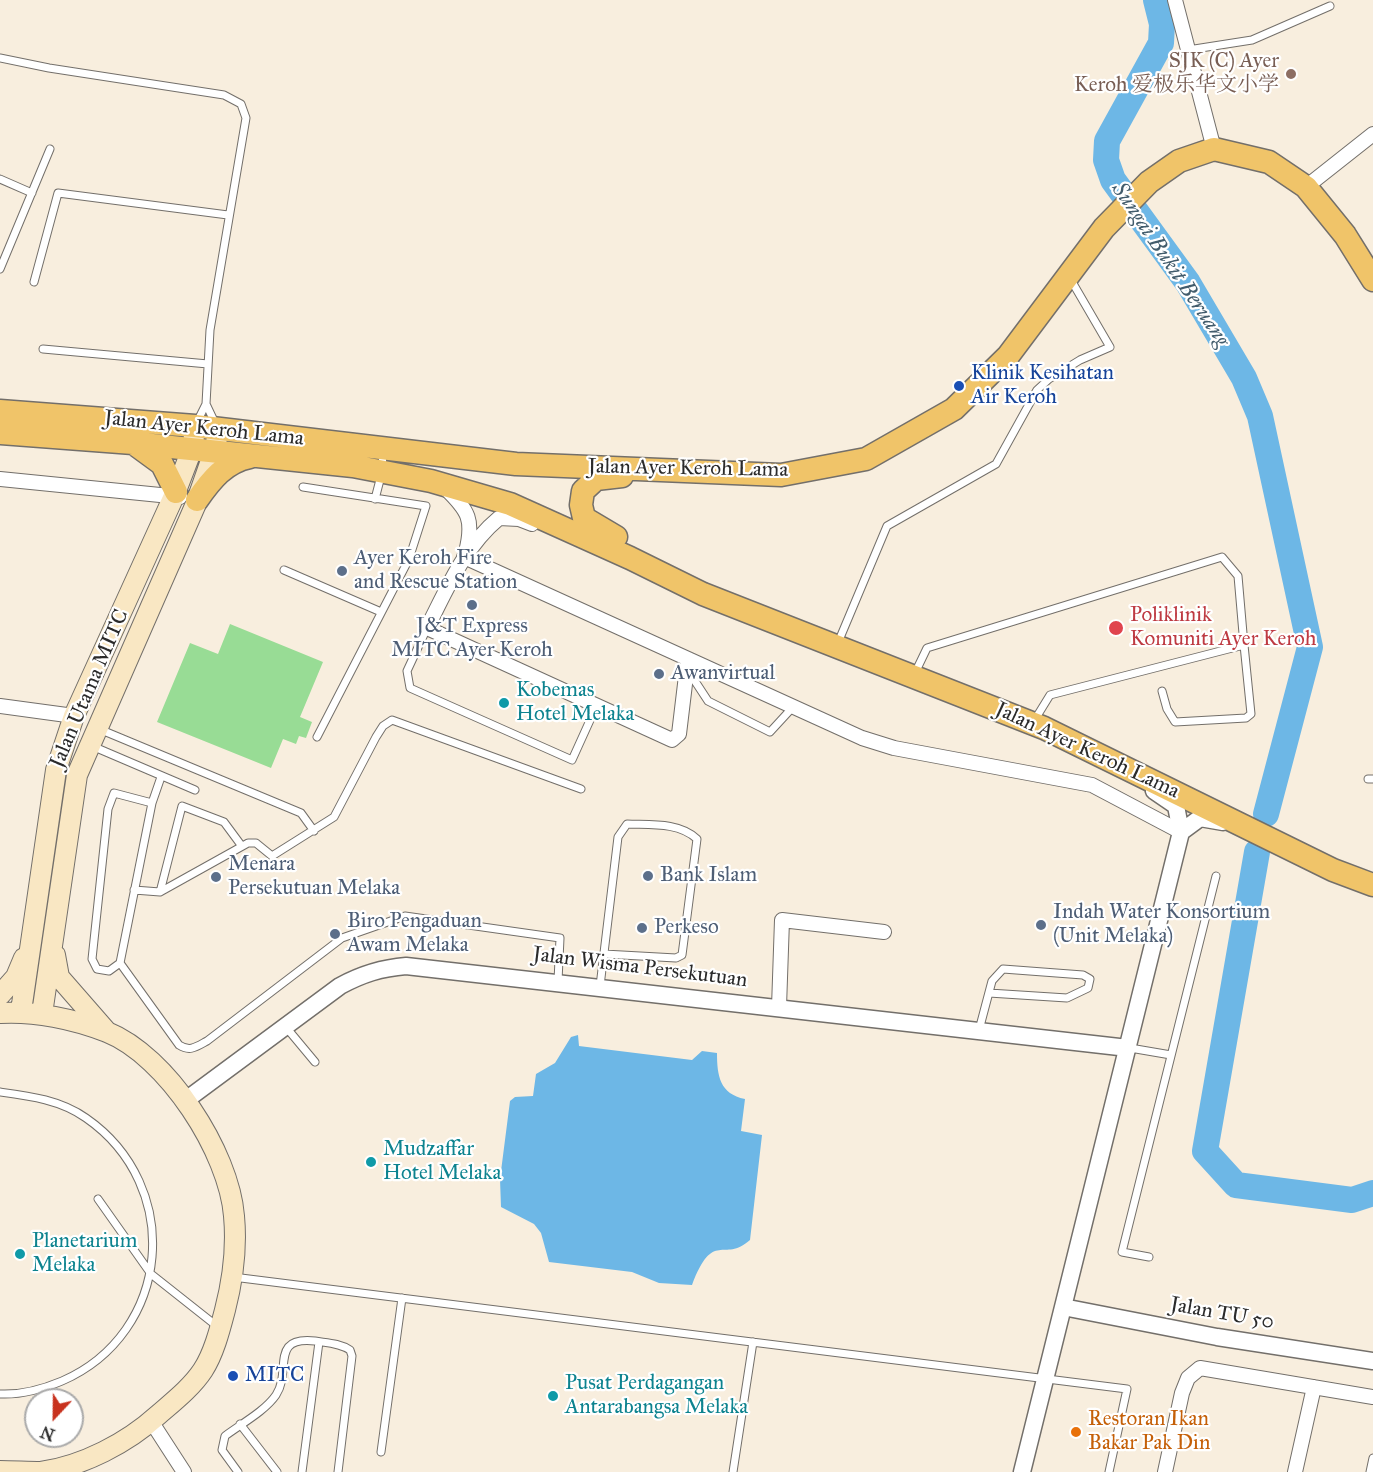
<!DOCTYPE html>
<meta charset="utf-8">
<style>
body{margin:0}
#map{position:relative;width:1373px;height:1472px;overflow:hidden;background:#f8eede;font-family:"IM FELL Great Primer",serif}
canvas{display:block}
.north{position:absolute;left:24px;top:1388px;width:60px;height:60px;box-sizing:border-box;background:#fff;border:2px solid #aaa;border-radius:50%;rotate:202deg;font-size:16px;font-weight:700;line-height:24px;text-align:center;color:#2b2b2b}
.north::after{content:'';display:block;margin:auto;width:21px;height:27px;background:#c8321e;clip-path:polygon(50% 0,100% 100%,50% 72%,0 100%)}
</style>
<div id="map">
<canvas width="1373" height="1472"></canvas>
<div class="north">N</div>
</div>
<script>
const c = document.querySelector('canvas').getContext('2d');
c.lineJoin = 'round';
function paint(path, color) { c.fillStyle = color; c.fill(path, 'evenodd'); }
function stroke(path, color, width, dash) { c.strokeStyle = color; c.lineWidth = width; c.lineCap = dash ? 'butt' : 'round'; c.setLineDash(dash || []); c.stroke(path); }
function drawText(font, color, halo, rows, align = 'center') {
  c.font = font + ' "IM FELL Great Primer","Noto Serif SC",serif'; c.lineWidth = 4.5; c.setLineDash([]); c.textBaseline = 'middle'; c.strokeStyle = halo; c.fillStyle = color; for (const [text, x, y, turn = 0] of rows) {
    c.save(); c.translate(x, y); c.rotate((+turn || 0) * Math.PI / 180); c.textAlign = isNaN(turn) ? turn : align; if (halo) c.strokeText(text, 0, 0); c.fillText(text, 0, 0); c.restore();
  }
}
const green = new Path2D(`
 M230,624L323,662L300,717L312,722L306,738L299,736L296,744L283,739L271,768L157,722L190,643L218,654Z`);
const water = new Path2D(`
 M578,1035L579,1046L587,1047L692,1060L702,1051L717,1053C717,1076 720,1094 745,1099L741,1131L762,1135L750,1240C723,1264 714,1228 692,1285L659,1283L632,1272L549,1262L541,1233L534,1224L501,1207L500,1179L510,1101L515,1097L533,1096L536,1074L555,1063L571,1037Z`);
const river = new Path2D(`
 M1156,0L1162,24L1161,43L1107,141L1106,160L1113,180L1188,283L1244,378L1260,416L1310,647L1266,814
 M1257,852L1205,1151L1236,1185L1352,1200L1373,1193`);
const service = new Path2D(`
 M1188,50L1252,40L1330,6
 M0,58L49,68L224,95L241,104L246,118L210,330L206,404L197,422
 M0,179L32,193
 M0,269L50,149
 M34,282L58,193L228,215
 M43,349L208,364
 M206,404L215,423
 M303,487L426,506L409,559L317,737
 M375,499L382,472L383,450
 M284,570L381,612
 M427,628L407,671L410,688L572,760L596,707
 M837,645L887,526L996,464L1037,390L1049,379L1080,360L1110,347L1071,280
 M689,672L708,701L770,732L793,707
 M915,673L927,648L1222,557L1238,576L1244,645L1050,695L1034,721
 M1162,691L1167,709L1175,722L1246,718L1251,714L1244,645
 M99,729L301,813L314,831
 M92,746L195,790
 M1368,779H1373
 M152,803L114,793L108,809L92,959L97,969L109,971L120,963L152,803L161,777
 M134,890L160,892L248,843H256L272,856L334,817L376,737L383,726L392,720L581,789
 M160,892L182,806L224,822L241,845
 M120,963L179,1045C190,1052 196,1047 207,1041L342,938L405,916L560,938L558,981
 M600,986L618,837L627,824C650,825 679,822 697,839L682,955L676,958L604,954
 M285,1026L315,1062
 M979,1030L992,981L1003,969L1083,975L1090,979L1088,988L1067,998L989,993
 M1130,1048L1171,1055
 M0,1092C30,1096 61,1100 86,1118C184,1186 172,1333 62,1381C43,1389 21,1395 0,1394
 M98,1199L151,1274L218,1327
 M1149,1257L1122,1252L1216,876
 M233,1277L1127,1389L1109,1472
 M240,1424L277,1472
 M381,1452L402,1298
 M238,1472L222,1450L225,1436C241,1424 265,1411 276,1395C292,1371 269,1336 315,1341C327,1343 339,1343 350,1350L352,1356L338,1472
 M302,1472L319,1342
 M733,1472L753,1342
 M1370,1472L1373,1458`);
const minor = new Path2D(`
 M1175,0L1214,149
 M1306,187L1373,134
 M0,479L180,497
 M445,488C469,511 474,520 466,552
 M532,524L519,519L499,518C464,547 447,589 427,628L672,740L679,734L688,659
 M464,557L862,738L894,748L1092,785L1181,832
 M0,706L74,716
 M779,1007L782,920L884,932
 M151,1421L184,1472
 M1165,1472L1182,1393L1188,1378L1200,1368L1373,1397
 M1295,1472L1314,1387`);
const tertiary = new Path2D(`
 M1181,832L1200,818L1223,822
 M186,1100L340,986C362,974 381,968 406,966L1128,1048
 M1063,1307L1217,1337L1373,1361
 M1022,1472L1181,832L1176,806L1154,791`);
const secondary = new Path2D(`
 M55,955L59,977L107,1032
 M0,995L16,977L24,958
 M21,1011L56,770L74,716L174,496L192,449L194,436
 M0,1013C35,1011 74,1019 107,1032C167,1056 229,1152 234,1216C237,1248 233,1279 225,1310C220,1329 214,1353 203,1370C192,1387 173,1402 158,1415C127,1443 83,1466 41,1472C28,1472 13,1471 0,1471
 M42,1014L77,775L195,506L214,452L217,438`);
const primary = new Path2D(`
 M0,411L195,426L516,464L781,475L866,459L954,409L1008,356L1104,228L1149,182L1179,161L1214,149L1269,162L1306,187L1345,235L1373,280
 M0,433L133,443L353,466L431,481L510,504L630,558L703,594L1044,728L1333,870L1373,885
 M136,445L162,464L176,492
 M197,500C211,480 225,462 250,457
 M616,537L584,518L581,505L583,491L596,479L622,476`);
const markers = [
 [1291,74,6,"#8d6e63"],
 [959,386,6,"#1a4fb4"],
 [342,571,6,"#5c6f8a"],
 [472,605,6,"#5c6f8a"],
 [1116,628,8,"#e0444e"],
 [659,674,6,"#5c6f8a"],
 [504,703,6,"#0f9aa8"],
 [648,876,6,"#5c6f8a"],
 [216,877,6,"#5c6f8a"],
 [1041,925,6,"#5c6f8a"],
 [642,928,6,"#5c6f8a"],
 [335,934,6,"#5c6f8a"],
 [371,1162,6,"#0f9aa8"],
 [20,1254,6,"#0f9aa8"],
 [233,1376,6,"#1a4fb4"],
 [553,1396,6,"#0f9aa8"],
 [1076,1432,6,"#e8710a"]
];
const educationNames = [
 ["SJK (C) Ayer",1279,62],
 ["Keroh 爱极乐华文小学",1279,86]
];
const transitNames = [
 ["Klinik Kesihatan",971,374],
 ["Air Keroh",971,398],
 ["MITC",245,1376]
];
const streetNames = [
 ["Jalan Ayer Keroh Lama",204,429,6],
 ["Jalan Ayer Keroh Lama",688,469,1],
 ["Jalan Utama MITC",90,689,-67],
 ["Jalan Ayer Keroh Lama",1087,751,25],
 ["Jalan Wisma Persekutuan",640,968,7],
 ["Jalan TU 50",1222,1314,10]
];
const serviceNames = [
 ["Ayer Keroh Fire",354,559],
 ["and Rescue Station",354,583],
 ["J&T Express",472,627,"center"],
 ["MITC Ayer Keroh",472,651,"center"],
 ["Awanvirtual",671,674],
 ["Menara",228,865],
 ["Persekutuan Melaka",228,889],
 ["Bank Islam",660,876],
 ["Indah Water Konsortium",1053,913],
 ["(Unit Melaka)",1053,937],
 ["Biro Pengaduan",347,922],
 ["Awam Melaka",347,946],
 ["Perkeso",654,928]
];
const healthNames = [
 ["Poliklinik",1130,616],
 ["Komuniti Ayer Keroh",1130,640]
];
const cultureNames = [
 ["Kobemas",516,691],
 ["Hotel Melaka",516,715],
 ["Mudzaffar",383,1150],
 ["Hotel Melaka",383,1174],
 ["Planetarium",32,1242],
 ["Melaka",32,1266],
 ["Pusat Perdagangan",565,1384],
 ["Antarabangsa Melaka",565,1408]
];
const foodNames = [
 ["Restoran Ikan",1088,1420],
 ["Bakar Pak Din",1088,1444]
];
const waterNames = [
 ["Sungai Bukit Beruang",1170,265,56]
];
paint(green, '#98dc95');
paint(water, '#6db7e6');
stroke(river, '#6db7e6', 26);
stroke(service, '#736f6a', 9);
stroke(minor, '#736f6a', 16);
stroke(tertiary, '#736f6a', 19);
stroke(secondary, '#736f6a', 22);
stroke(primary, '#736f6a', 25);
stroke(service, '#fff', 7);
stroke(minor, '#fff', 14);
stroke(tertiary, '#fff', 16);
stroke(secondary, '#f9e7c3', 20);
stroke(primary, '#f0c469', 22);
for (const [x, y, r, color] of markers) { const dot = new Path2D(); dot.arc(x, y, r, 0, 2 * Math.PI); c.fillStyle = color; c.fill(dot); stroke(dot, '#fff', 2); }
drawText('21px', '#785e54', '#fff', educationNames, 'right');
drawText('21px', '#164399', '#fff', transitNames, 'left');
drawText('21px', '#2b2b2b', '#fff', streetNames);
drawText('21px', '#4e5e75', '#fff', serviceNames, 'left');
drawText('21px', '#be3a42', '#fff', healthNames, 'left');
drawText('21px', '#0d838f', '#fff', cultureNames, 'left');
drawText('21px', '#c56008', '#fff', foodNames, 'left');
drawText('italic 22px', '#425c6c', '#fff', waterNames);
</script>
